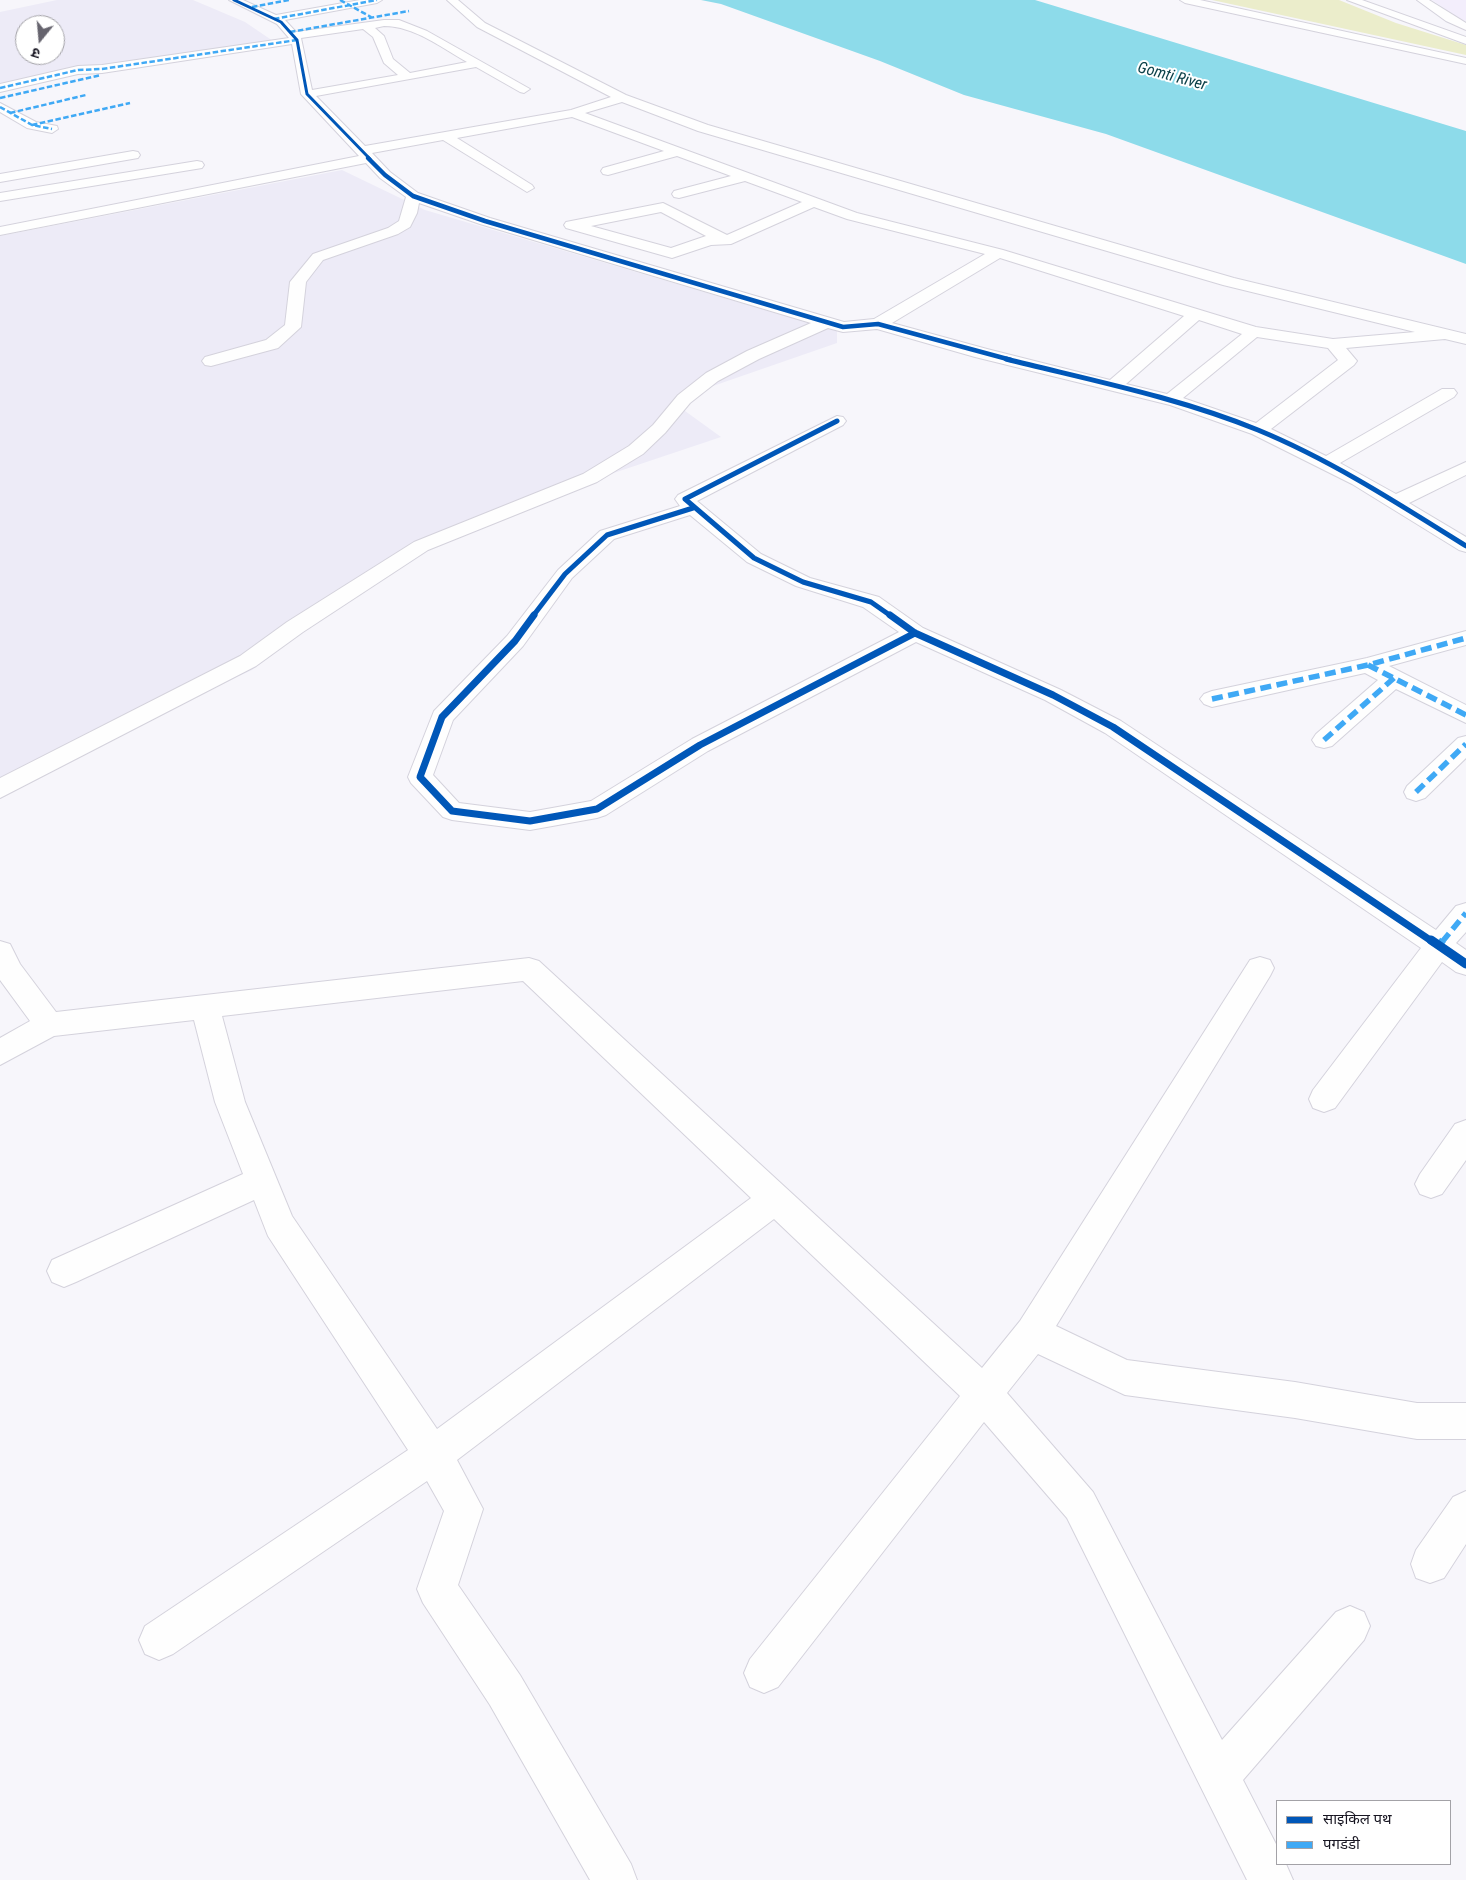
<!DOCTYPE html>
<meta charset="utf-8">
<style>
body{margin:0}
#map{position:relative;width:1466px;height:1880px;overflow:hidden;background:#f7f6fb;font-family:"Roboto Condensed","Noto Sans Devanagari",sans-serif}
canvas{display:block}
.legend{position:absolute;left:1276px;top:1800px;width:175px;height:65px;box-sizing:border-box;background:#fff;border:1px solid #a3a2a7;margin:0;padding:6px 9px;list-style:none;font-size:15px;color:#181622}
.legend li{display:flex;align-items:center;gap:10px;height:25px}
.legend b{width:25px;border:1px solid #a3a2a7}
.north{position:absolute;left:15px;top:15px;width:50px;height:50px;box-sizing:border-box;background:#fff;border:1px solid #a3a2a7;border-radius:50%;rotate:197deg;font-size:14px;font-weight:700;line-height:20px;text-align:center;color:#181622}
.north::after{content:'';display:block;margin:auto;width:18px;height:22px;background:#66646e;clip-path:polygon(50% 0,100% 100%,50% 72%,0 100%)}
</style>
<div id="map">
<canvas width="1466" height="1880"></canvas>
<ul class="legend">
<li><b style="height:6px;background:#0057b8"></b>साइकिल पथ</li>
<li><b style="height:6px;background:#3fa9f5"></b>पगडंडी</li>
</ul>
<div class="north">उ</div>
</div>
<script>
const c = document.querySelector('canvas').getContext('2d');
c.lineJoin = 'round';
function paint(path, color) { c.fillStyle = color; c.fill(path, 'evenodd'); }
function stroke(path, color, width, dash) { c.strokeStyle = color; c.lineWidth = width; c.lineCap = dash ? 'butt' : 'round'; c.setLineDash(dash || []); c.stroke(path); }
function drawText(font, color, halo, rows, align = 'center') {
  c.font = font + ' "Roboto Condensed",sans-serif'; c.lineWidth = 4; c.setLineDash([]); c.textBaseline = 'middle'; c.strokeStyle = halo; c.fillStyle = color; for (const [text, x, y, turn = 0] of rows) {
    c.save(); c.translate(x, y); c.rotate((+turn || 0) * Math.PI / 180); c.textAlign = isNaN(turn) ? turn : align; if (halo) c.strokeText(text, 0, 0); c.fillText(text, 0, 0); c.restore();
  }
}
const built = new Path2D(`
 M57,0H193L245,22L273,41L0,85V12ZM25,25H55V55H25Z
 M342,170L425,210L837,331V343L687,395L674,403L721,437L551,494L425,552L369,582L252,670L13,778L0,788V236Z`);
const medical = new Path2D(`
 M1432,0H1466V21L1458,18Z`);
const green = new Path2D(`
 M1212,0H1339L1396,23L1466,45V55Z`);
const water = new Path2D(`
 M701,0H1035L1466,131V264L1106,134L964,95L880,61L721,4Z`);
const minor = new Path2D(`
 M229,0H243L276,15L360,0H382L377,3L285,20L296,32L384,20H399L427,31L530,89L524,93L520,92L476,67L316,96L365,146L571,110L611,97L477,27L447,0H458L485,23L626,95L708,125L1234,278L1466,334V344L1445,339L1346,348L1357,361L1354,365L1271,429L1326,456L1442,389H1454L1457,393L1454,397L1340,463L1396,494L1466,462V475L1409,503L1466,537V552L1459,550L1352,484L1252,434L1170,405L975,357L877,329L843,332L828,328L759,359L718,381L690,403L665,433L643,454L597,482L428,550L303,632L256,666L0,798V778L240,656L287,622L414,542L583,474L629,446L653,425L678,395L706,373L747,351L811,323L480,224L419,203L417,213L410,227L398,234L323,260L306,282L301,327L278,348L211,366L205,365L202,361L205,357L266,340L285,325L290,282L313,254L388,228L399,221L406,197L380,178L366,163L0,235V227L359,156L301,94L292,44L102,73L78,74L0,92V84L78,66L102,65L289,38L277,24ZM384,26C414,26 442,48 467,62L410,73L393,59L384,36L375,28ZM363,29L373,37L384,63L398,75L312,90L301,38ZM622,102L698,131L1223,285L1415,332L1333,339L1256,327L1003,250L857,213L585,113ZM572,117L664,151L603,168L601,171L603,174L608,175L677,156L731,176L674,191L672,194L674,197L679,198L745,181L802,202L727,235L663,203L566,222L564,225L566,228L672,258L711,245L731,244L814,207L847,219L985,254L874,319L844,322L490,218L418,193L390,172L372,153L443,140L527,192L534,188L532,185L457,138ZM661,212L706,236L671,248L591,226ZM1000,258L1184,316L1110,380L987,349L892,323ZM1199,320L1242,334L1167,394L1126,384ZM1257,337L1328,348L1338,360L1256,423L1183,398Z
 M1180,0H1200L1466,58V64L1185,3Z
 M0,103L36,122L57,126L58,129L52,133L27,128L0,112Z
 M133,151L138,152L140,155L138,158L0,182V174Z
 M197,161L202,162L204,165L202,168L0,201V193Z
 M837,416L843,417L846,421L843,425L697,501L761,554L810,578L879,597L923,628L1061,690L1121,721L1436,930L1456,906L1466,903V932L1456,943L1466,950V975L1456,972L1442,962L1335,1108L1324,1112L1313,1108L1309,1099L1313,1090L1421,948L1105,733L1045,700L916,642L708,751L606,815L597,818L530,830L452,820L443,817L411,783L408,777L434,711L507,636L558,570L600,531L680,506L675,499L678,495ZM690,515L747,562L796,586L863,607L899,632L692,739L591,801L530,812L459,803L433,775L453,720L523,646L572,578L614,539Z
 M1466,631V645L1389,666L1466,705V723L1396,689L1332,746L1324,748L1316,746L1312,740L1316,734L1378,680L1365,673L1212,707L1204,704L1200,699L1204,694L1212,691L1367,658Z
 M1466,736V758L1425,798L1416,801L1407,798L1404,792L1407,786L1458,738Z
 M0,941L10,944L20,964L56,1012L529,958L539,961L982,1368L1020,1321L1250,960L1260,957L1270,960L1274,968L1270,976L1056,1326L1127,1360L1295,1382L1417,1403H1466V1439H1417L1295,1418L1125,1395L1038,1354L1007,1393L1093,1492L1222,1740L1336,1612L1350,1606L1364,1612L1370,1626L1364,1640L1243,1780L1277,1846V1864H1286L1293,1880H1247L1067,1518L984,1422L778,1687L764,1693L750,1687L744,1673L750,1659L960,1396L774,1219L457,1460L483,1509L458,1585L520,1675L631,1864L637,1880H590L490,1705L423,1603L417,1589L444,1511L427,1481L173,1654L159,1660L145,1654L139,1640L145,1626L408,1450L268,1236L254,1200L76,1282L64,1287L52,1282L47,1271L52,1260L243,1174L215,1102L194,1020L54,1036L0,1065V1038L30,1021L0,980ZM523,981L751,1198L437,1429L292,1216L245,1102L222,1016Z
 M1466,1120V1160L1442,1194L1431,1198L1420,1194L1415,1184L1420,1174L1455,1124Z
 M1466,1491V1544L1444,1578L1430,1583L1416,1578L1411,1564L1416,1550L1453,1497Z`);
const major = new Path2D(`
 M1347,0H1362L1466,37V44Z
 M1417,0H1429L1466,23V30L1446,21Z`);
const quietFar2 = new Path2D(`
 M340,0L371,17
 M252,7L289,0
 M274,19L377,0
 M290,32L409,11
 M0,88L78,70L102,69L297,40
 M0,98L101,75
 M0,107L32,125L52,129
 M10,113L86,95
 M32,125L130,103`);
const quietFar1 = new Path2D(`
 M1368,665L1466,715
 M1212,699L1368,665L1466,638
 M1324,740L1394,678
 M1416,792L1466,744
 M1442,942L1466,913`);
const quiet = new Path2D(`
 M1438,946L1443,940`);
const cyclewayFar4 = new Path2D(`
 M234,0L281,22L297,40L307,94L370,159`);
const cyclewayFar3 = new Path2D(`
 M368,158L385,175L413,196L485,221L843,327L878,324L1011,360`);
const cyclewayFar2 = new Path2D(`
 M1006,359C1090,380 1177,397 1258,430C1331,460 1399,504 1466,546
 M837,421L685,499L754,558L803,582L871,602L891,616
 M533,616L565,574L607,535L693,508`);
const cyclewayFar1 = new Path2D(`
 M534,615L515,641L442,717L420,777L452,811L530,821L597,809L700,745L915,633
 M890,615L915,633L1053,695L1113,727L1433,942`);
const cycleway = new Path2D(`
 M1431,940L1466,964`);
const farWaternames = [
 ["Gomti River",1172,77,15]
];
paint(built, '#edebf7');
paint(medical, '#f3eefc');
paint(green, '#ebedcb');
paint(water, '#8ddbea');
stroke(minor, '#d4d2dc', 2);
stroke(major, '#d4d2dc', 2);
paint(minor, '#fefefe');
paint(major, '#fefefe');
stroke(quietFar2, '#3fa9f5', 2.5, [5.5, 2.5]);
stroke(quietFar1, '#3fa9f5', 5.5, [11, 5.5]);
stroke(quiet, '#3fa9f5', 7, [14, 7]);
stroke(cyclewayFar4, '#0057b8', 3);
stroke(cyclewayFar3, '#0057b8', 4.5);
stroke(cyclewayFar2, '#0057b8', 5);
stroke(cyclewayFar1, '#0057b8', 7);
stroke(cycleway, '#0057b8', 9);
drawText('italic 16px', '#0f434b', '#fff', farWaternames);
</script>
